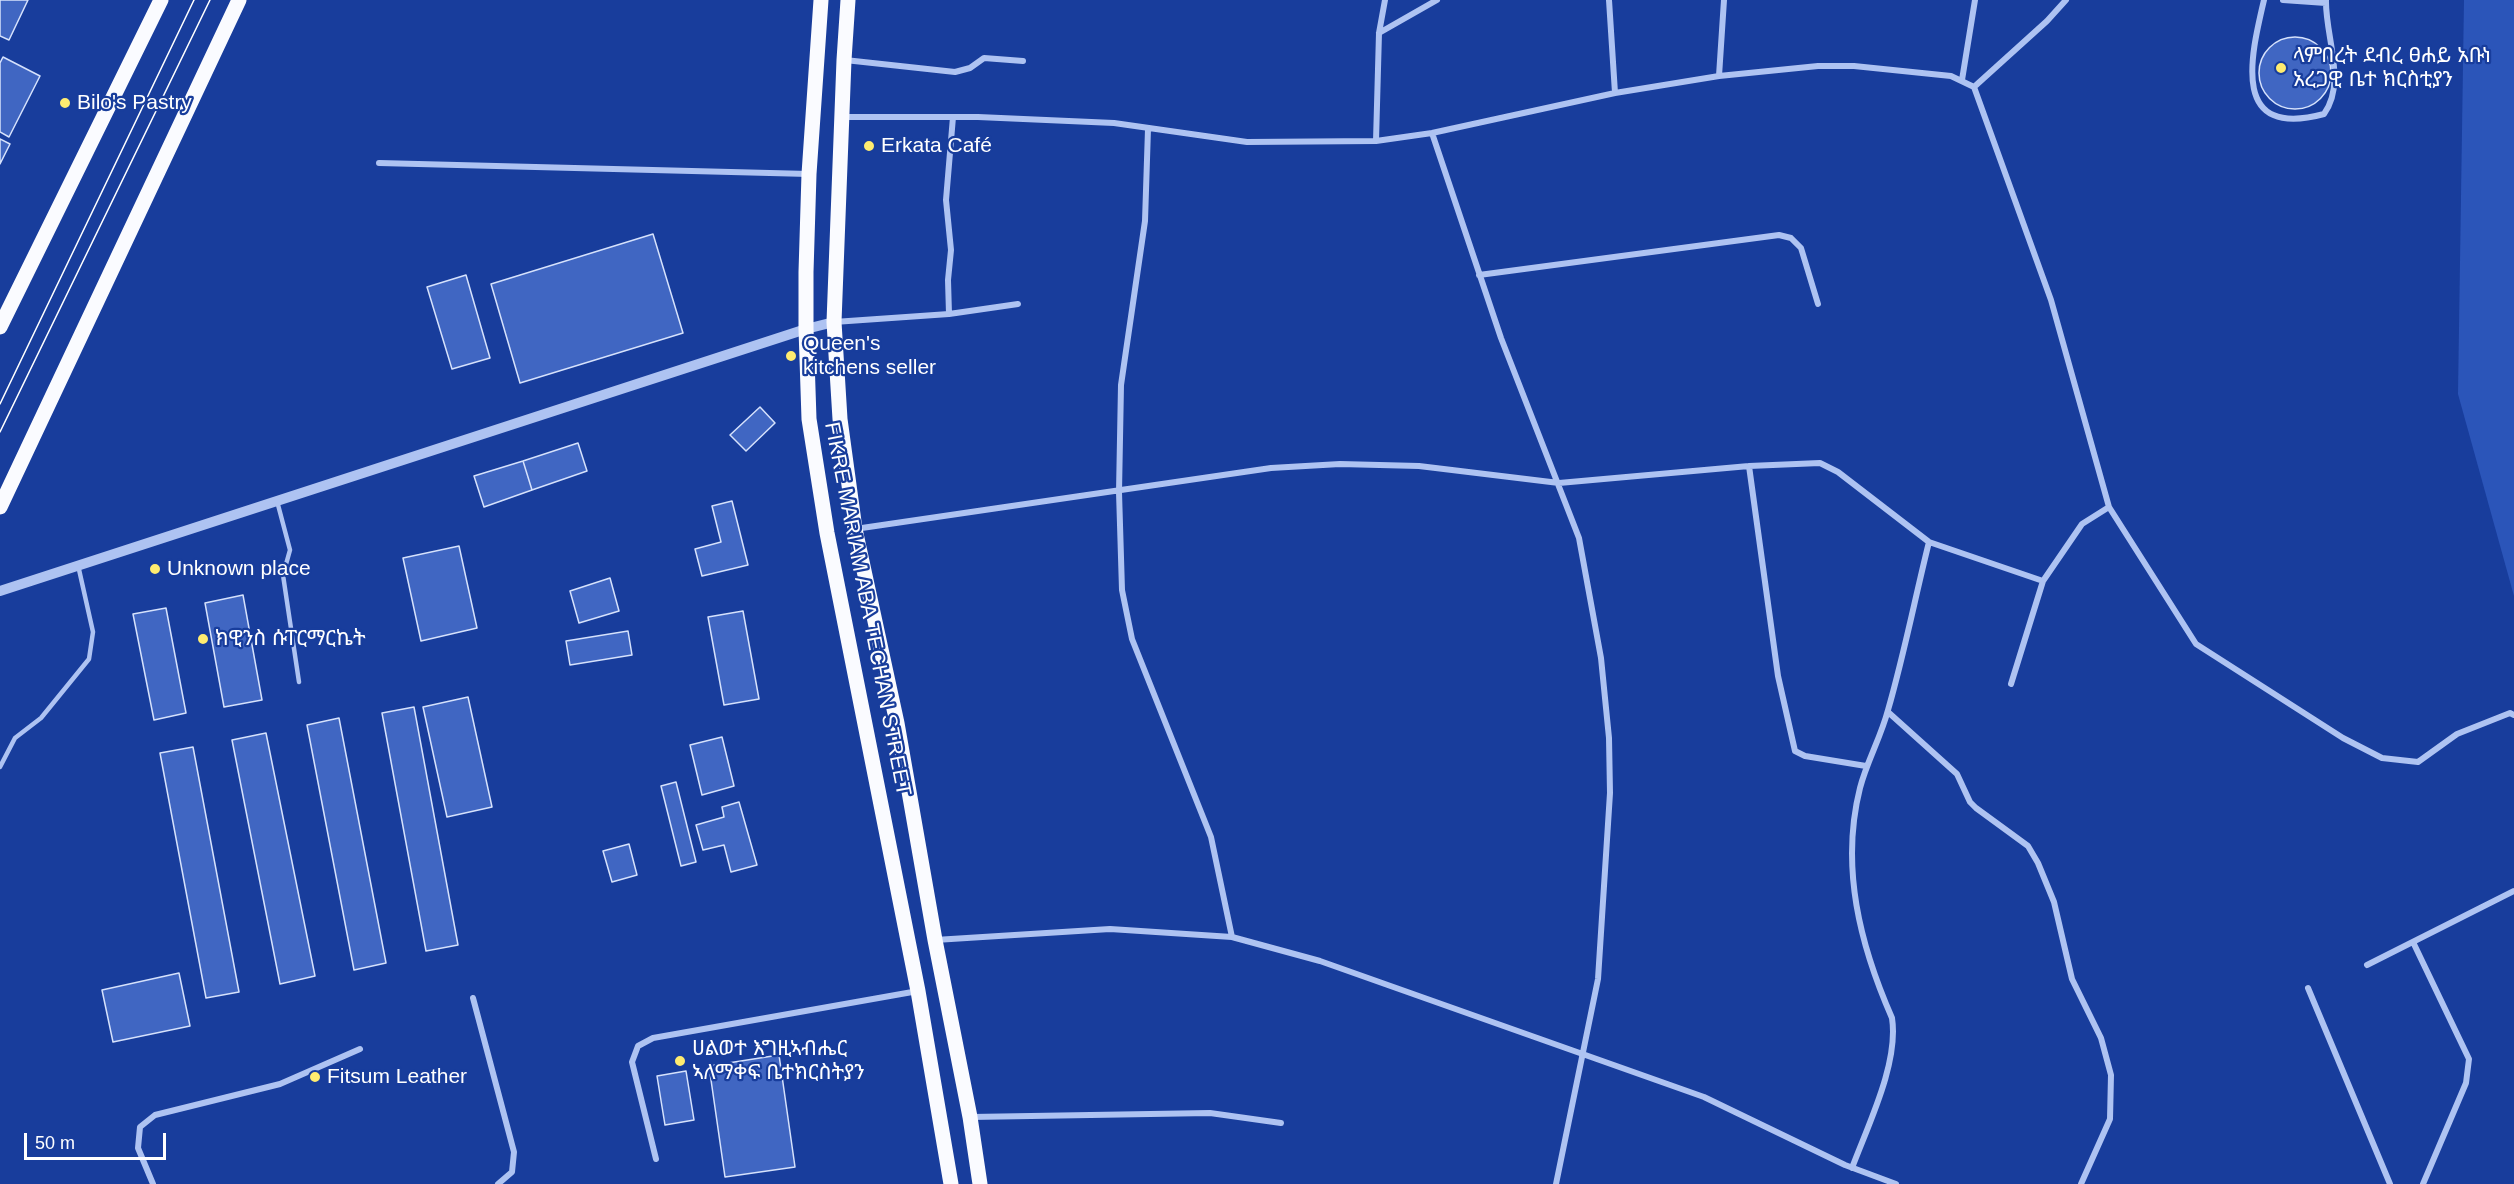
<!DOCTYPE html>
<meta charset="utf-8">
<style>
body{margin:0}
#map{position:relative;width:2514px;height:1184px;overflow:hidden;background:#183d9c;font-family:Arial,sans-serif}
canvas{display:block}
.scale{position:absolute;left:24px;top:1133px;width:142px;height:27px;box-sizing:border-box;border:3px solid #fff;border-top:0;padding-left:8px;font-size:18px;line-height:21px;white-space:nowrap;color:#fff;-webkit-text-stroke:4px #183d9c;paint-order:stroke}
</style>
<div id="map">
<canvas width="2514" height="1184"></canvas>
<div class="scale">50 m</div>
</div>
<script>
const c = document.querySelector('canvas').getContext('2d');
c.lineJoin = 'round';
function paint(path, color) { c.fillStyle = color; c.fill(path, 'evenodd'); }
function stroke(path, color, width, dash) { c.strokeStyle = color; c.lineWidth = width; c.lineCap = dash ? 'butt' : 'round'; c.setLineDash(dash || []); c.stroke(path); }
function drawText(font, color, halo, rows, align = 'center') {
  c.font = font + ' Arial,"Noto Sans Ethiopic",sans-serif'; c.lineWidth = 4.5; c.setLineDash([]); c.textBaseline = 'middle'; c.strokeStyle = halo; c.fillStyle = color; for (const [text, x, y, turn = 0] of rows) {
    c.save(); c.translate(x, y); c.rotate((+turn || 0) * Math.PI / 180); c.textAlign = isNaN(turn) ? turn : align; if (halo) c.strokeText(text, 0, 0); c.fillText(text, 0, 0); c.restore();
  }
}
const green = new Path2D(`
 M2464,0H2514V596L2458,394Z`);
const building = new Path2D(`
 M0,0H28L9,40L0,36Z
 M2259 73a36 36 0 1 1 72 0a36 36 0 1 1-72 0Z
 M3,57L40,76L9,137L0,132V63Z
 M0,139L10,144L0,164Z
 M653,234L683,333L520,383L491,284Z
 M466,275L490,358L452,369L427,287Z
 M760,407L775,423L746,451L730,435Z
 M578,443L587,471L532,490L523,461Z
 M523,461L532,490L484,507L474,476Z
 M732,501L748,565L702,576L695,549L721,542L712,506Z
 M459,546L477,628L421,641L403,558Z
 M610,578L619,611L579,623L570,591Z
 M243,595L262,700L224,707L205,603Z
 M166,608L186,713L154,720L133,614Z
 M743,611L759,699L724,705L708,617Z
 M628,631L632,655L570,665L566,641Z
 M468,697L492,807L447,817L423,707Z
 M414,707L458,945L426,951L382,713Z
 M339,718L386,963L354,970L307,725Z
 M266,733L315,976L280,984L232,740Z
 M722,737L734,786L702,795L690,745Z
 M193,747L239,992L206,998L160,753Z
 M676,782L696,862L681,866L661,786Z
 M739,802L757,865L731,872L724,845L703,850L696,825L724,817L722,807Z
 M629,844L637,875L612,882L603,851Z
 M179,973L190,1026L113,1042L102,990Z
 M779,1055L795,1167L725,1177L709,1066Z
 M686,1071L694,1120L665,1125L657,1076Z`);
const service = new Path2D(`
 M277,501L290,550L283,575L299,682
 M0,767L15,738L41,718L89,659L93,632L78,565`);
const minor = new Path2D(`
 M1609,0L1615,93
 M2264,0C2250,59 2231,139 2324,114C2347,82 2325,36 2326,0
 M2283,0L2326,3
 M1379,33L1437,0
 M845,60L955,72L970,68L984,58L1023,61
 M1719,76L1724,0
 M1962,80L1975,0
 M1974,87L2047,21L2066,0
 M844,117H978L1114,123L1247,142L1376,141L1432,133L1615,93L1719,76L1818,66H1854L1951,76L1974,87L2051,300L2109,507L2196,644L2343,738L2382,758L2418,762L2457,734L2510,713L2514,715
 M1148,129L1145,221L1121,385L1119,492L1122,590L1132,639L1211,837L1232,937
 M1432,133L1501,338L1579,538L1601,658L1609,738L1610,793L1598,979L1556,1184
 M1376,141L1379,33L1385,0
 M379,163L809,174
 M1479,275L1779,235L1791,238L1801,248L1818,304
 M949,314L948,280L951,250L946,200L953,117
 M834,322L949,314L1018,304
 M1749,466L1778,676L1795,751L1805,756L1866,766
 M855,529L1271,468L1340,464L1419,466L1559,483L1749,466L1820,463L1838,472L1929,542L2043,581
 M2011,684L2043,581L2082,524L2109,507
 M1888,712L1957,774L1970,802L1976,808L2028,846L2038,863L2054,902L2072,979L2101,1038L2111,1075L2110,1119L2081,1184
 M935,940L1110,929L1232,937L1320,961L1704,1097L1845,1165L1896,1184
 M2413,942L2469,1059L2466,1083L2423,1184
 M2367,965L2514,891
 M2308,988L2390,1184
 M473,998L514,1152L512,1172L498,1184
 M971,1117L1210,1113L1281,1123
 M656,1159L632,1062L638,1046L653,1038L918,991
 M1852,1168C1868,1125 1899,1063 1892,1018C1860,945 1840,867 1860,788C1867,761 1881,737 1888,710C1904,655 1915,598 1929,542
 M153,1184L138,1148L140,1127L155,1115L280,1084L360,1049`);
const tertiary = new Path2D(`
 M0,591L806,329L834,322`);
const primary = new Path2D(`
 M821,0L809,174L806,272V329L809,419L827,533L918,991L951,1184
 M848,0L844,60L834,322L840,419L855,529L897,723L935,940L970,1117L980,1184
 M0,327L161,0
 M0,507L239,0`);
const tram = new Path2D(`
 M0,404L194,0
 M0,432L210,0`);
const markers = [
 [2281,68,6,"#ffec70"],
 [65,103,6,"#ffec70"],
 [869,146,6,"#ffec70"],
 [791,356,6,"#ffec70"],
 [155,569,6,"#ffec70"],
 [203,639,6,"#ffec70"],
 [680,1061,6,"#ffec70"],
 [315,1077,6,"#ffec70"]
];
const poiNames = [
 ["ላምበረት ደብረ ፀሐይ አቡነ",2293,56],
 ["አረጋዊ ቤተ ክርስቲያን",2293,80],
 ["Bilo's Pastry",77,103],
 ["Erkata Café",881,146],
 ["Queen's",803,344],
 ["kitchens seller",803,368],
 ["Unknown place",167,569],
 ["ክዊንስ ሱፐርማርኬት",215,639],
 ["ሀልወተ እግዚኣብሔር",692,1049],
 ["ኣለማቀፍ ቤተክርስትያን",692,1073],
 ["Fitsum Leather",327,1077]
];
const streetNames = [
 ["FIKRE MARIAM ABA TECHAN STREET",867,609,79]
];
paint(green, '#2b55b9');
paint(building, '#4066c2');
stroke(building, '#d6e2fc', 1.5);
stroke(service, '#aec3f2', 4.5);
stroke(minor, '#aec3f2', 6);
stroke(tertiary, '#aec3f2', 10);
stroke(primary, '#fafbff', 15);
stroke(tram, '#fff', 1.5);
for (const [x, y, r, color] of markers) { const dot = new Path2D(); dot.arc(x, y, r, 0, 2 * Math.PI); c.fillStyle = color; c.fill(dot); stroke(dot, '#183d9c', 2); }
drawText('21px', '#fff', '#183d9c', poiNames, 'left');
drawText('21px', '#fff', '#183d9c', streetNames);
</script>
